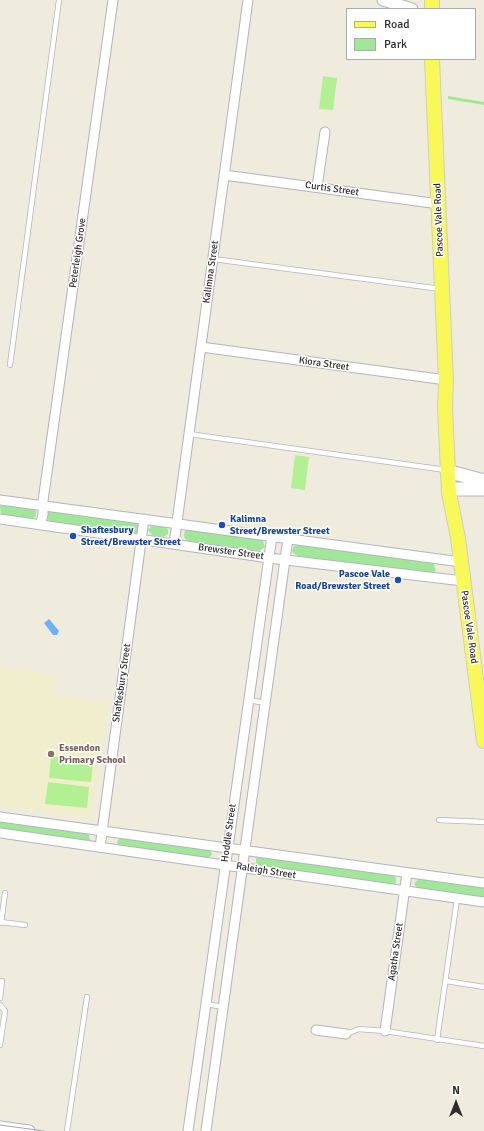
<!DOCTYPE html>
<style>
body{margin:0}
#map{position:relative;width:484px;height:1131px;overflow:hidden;background:#efecde;font-family:Signika,sans-serif}
canvas{display:block}
.legend{position:absolute;left:346px;top:8px;width:130px;height:52px;box-sizing:border-box;background:#fff;border:1px solid #ababab;margin:0;padding:5px 7px;list-style:none;font-size:12px;color:#2d2d2d}
.legend li{display:flex;align-items:center;gap:8px;height:20px}
.legend b{width:20px;border:1px solid #ababab}
.north{position:absolute;left:436px;top:1083px;width:40px;height:40px;-webkit-text-stroke:3px #fff;paint-order:stroke;rotate:0deg;font-size:11px;font-weight:700;line-height:16px;text-align:center;color:#2d2d2d}
.north::after{content:'';display:block;margin:auto;width:14px;height:18px;background:#2d2d2d;clip-path:polygon(50% 0,100% 100%,50% 72%,0 100%)}
</style>
<div id="map">
<canvas width="484" height="1131"></canvas>
<ul class="legend">
<li><b style="height:5px;background:#f8f959"></b>Road</li>
<li><b style="height:11px;background:#a0e898"></b>Park</li>
</ul>
<div class="north">N</div>
</div>
<script>
const c = document.querySelector('canvas').getContext('2d');
c.lineJoin = 'round';
function paint(path, color) { c.fillStyle = color; c.fill(path, 'evenodd'); }
function stroke(path, color, width, dash) { c.strokeStyle = color; c.lineWidth = width; c.lineCap = dash ? 'butt' : 'round'; c.setLineDash(dash || []); c.stroke(path); }
function drawText(font, color, halo, rows, align = 'center') {
  c.font = font + ' Signika,sans-serif'; c.lineWidth = 3; c.setLineDash([]); c.textBaseline = 'middle'; c.strokeStyle = halo; c.fillStyle = color; for (const [text, x, y, turn = 0] of rows) {
    c.save(); c.translate(x, y); c.rotate((+turn || 0) * Math.PI / 180); c.textAlign = isNaN(turn) ? turn : align; if (halo) c.strokeText(text, 0, 0); c.fillText(text, 0, 0); c.restore();
  }
}
const education = new Path2D(`
 M0,667L58,675L55,696L108,703L92,818L0,806Z`);
const green = new Path2D(`
 M448,96L484,102V105L448,99Z
 M1,504L32,508L36,511V516L32,519L1,515L0,505Z
 M49,511L135,522L138,525V531L136,534L50,522L46,517Z
 M152,525L166,527L168,530V534L163,537L153,536L148,530Z
 M191,530L260,539L263,541L265,547L259,551L188,541L185,539L184,535L185,531Z
 M297,544L430,562L434,564L436,571L429,574L298,556L292,552L293,547Z
 M0,821L88,832L90,840L85,842L0,830Z
 M123,837L208,848L212,853L211,856L205,859L120,847L117,843L118,840Z
 M261,857L393,874L396,878V883L392,886L259,866L256,863V858Z
 M419,879L484,888V898L419,889L415,886V882Z`);
const pitch = new Path2D(`
 M323,76L337,78L333,110L319,109Z
 M295,455L309,457L305,490L291,488Z
 M51,756L93,761L91,782L49,778Z
 M48,782L89,787L87,808L45,804Z`);
const water = new Path2D(`
 M49,619L59,631L57,635H53L44,623Z`);
const service = new Path2D(`
 M213,259L441,289
 M10,365L59,0
 M189,434L446,470
 M248,700L266,703
 M439,820L484,822
 M0,922L25,925
 M1,923L5,893
 M446,981L484,987
 M0,998L2,981
 M206,1004L224,1007
 M0,1005L5,1011L0,1045
 M346,1034L359,1029L385,1031L484,1046
 M437,1040L457,899
 M67,1131L87,997`);
const minor = new Path2D(`
 M224,175L439,204
 M317,187L325,132
 M201,347L446,380
 M0,500L461,562
 M0,519L269,558L463,581
 M40,525L43,515V501L113,0
 M174,544L248,0
 M0,817L484,883
 M0,833L484,902
 M100,847L144,519
 M316,1030L346,1034
 M385,1031L407,873
 M188,1131L272,536
 M206,1131L288,538`);
const tertiary = new Path2D(`
 M383,0L412,9
 M0,1127L29,1131`);
const secondary = new Path2D(`
 M447,471L484,481
 M449,489H484`);
const primary = new Path2D(`
 M432,9V0
 M432,59L446,380L445,408L449,493L458,538L484,741`);
const tram = new Path2D(`
 M0,1125L44,1131`);
const markers = [
 [222,525,4,"#1a4fb4"],
 [73,536,4,"#1a4fb4"],
 [398,580,4,"#1a4fb4"],
 [51,754,4,"#8d6e63"]
];
const streetNames = [
 ["Curtis Street",332,189,8],
 ["Pascoe Vale Road",439,220,-92],
 ["Peterleigh Grove",78,253,-82],
 ["Kalimna Street",211,272,-82],
 ["Kiora Street",324,364,8],
 ["Brewster Street",231,552,8],
 ["Pascoe Vale Road",469,627,82],
 ["Shaftesbury Street",122,683,-82],
 ["Hoddle Street",229,833,-82],
 ["Raleigh Street",266,871,9],
 ["Agatha Street",396,952,-82]
];
const transitNames = [
 ["Kalimna",230,519],
 ["Street/Brewster Street",230,531],
 ["Shaftesbury",81,530],
 ["Street/Brewster Street",81,542],
 ["Pascoe Vale",390,574,"right"],
 ["Road/Brewster Street",390,586,"right"]
];
const educationNames = [
 ["Essendon",59,748],
 ["Primary School",59,760]
];
paint(education, '#f1eecd');
paint(green, '#a0e898');
paint(pitch, '#b2f093');
paint(water, '#6cb0f6');
stroke(service, '#b3b2c1', 6);
stroke(minor, '#b3b2c1', 11);
stroke(tertiary, '#b3b2c1', 13);
stroke(secondary, '#b3b2c1', 15);
stroke(primary, '#cdcdcd', 16);
stroke(service, '#fff', 4.5);
stroke(minor, '#fff', 9);
stroke(tertiary, '#fff', 11);
stroke(secondary, '#fff', 13);
stroke(primary, '#f8f959', 14);
stroke(tram, '#a3a0b8', 1);
for (const [x, y, r, color] of markers) { const dot = new Path2D(); dot.arc(x, y, r, 0, 2 * Math.PI); c.fillStyle = color; c.fill(dot); stroke(dot, '#fff', 1.5); }
drawText('10px', '#2d2d2d', '#fff', streetNames);
drawText('bold 10px', '#164399', '#fff', transitNames, 'left');
drawText('bold 10px', '#785e54', '#fff', educationNames, 'left');
</script>
